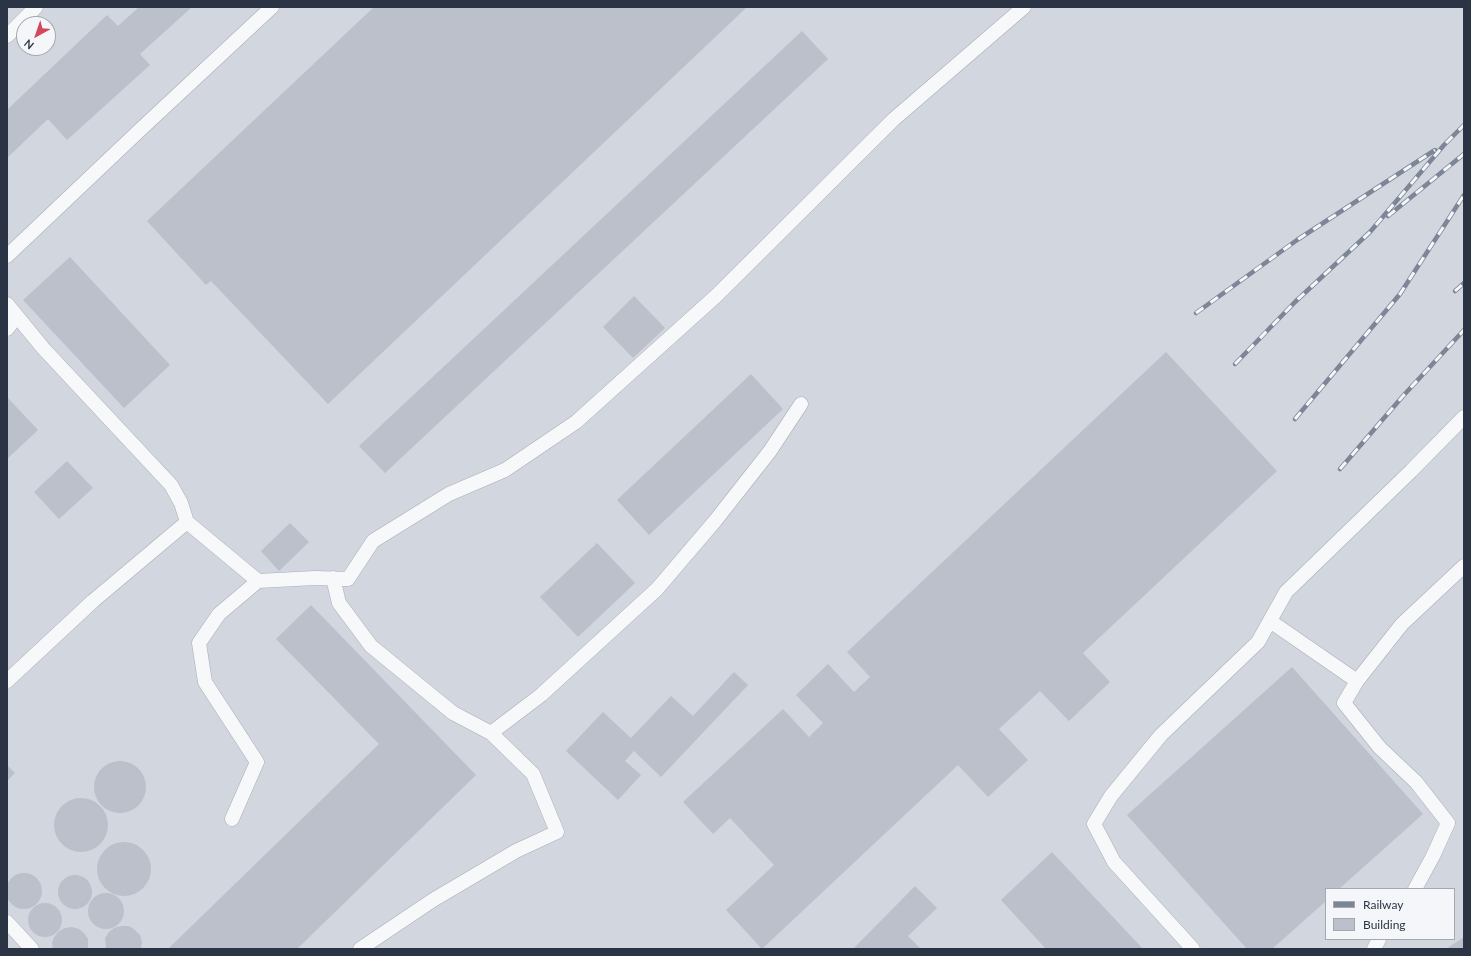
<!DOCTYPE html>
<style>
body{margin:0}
#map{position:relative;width:1471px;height:956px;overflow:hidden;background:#e4e7ec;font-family:Lato,sans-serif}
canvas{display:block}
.frame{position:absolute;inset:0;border:8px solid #2b3445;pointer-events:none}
.legend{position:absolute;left:1325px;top:888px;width:130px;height:52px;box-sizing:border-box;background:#f4f6f9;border:1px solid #a4a8b1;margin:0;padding:5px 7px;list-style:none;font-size:12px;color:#2b3445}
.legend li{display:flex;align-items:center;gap:8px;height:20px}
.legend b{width:20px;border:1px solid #a4a8b1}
.north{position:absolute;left:16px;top:16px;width:40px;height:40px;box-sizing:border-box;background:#f4f6f9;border:1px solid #a4a8b1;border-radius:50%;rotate:220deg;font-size:11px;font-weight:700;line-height:16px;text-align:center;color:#2b3445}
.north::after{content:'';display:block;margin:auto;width:14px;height:18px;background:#d1495b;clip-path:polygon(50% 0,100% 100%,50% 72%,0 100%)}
</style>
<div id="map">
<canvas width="1471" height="956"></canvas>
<div class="frame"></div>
<ul class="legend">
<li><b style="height:5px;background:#7d8696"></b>Railway</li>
<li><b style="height:11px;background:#bbc0ca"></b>Building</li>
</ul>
<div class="north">N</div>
</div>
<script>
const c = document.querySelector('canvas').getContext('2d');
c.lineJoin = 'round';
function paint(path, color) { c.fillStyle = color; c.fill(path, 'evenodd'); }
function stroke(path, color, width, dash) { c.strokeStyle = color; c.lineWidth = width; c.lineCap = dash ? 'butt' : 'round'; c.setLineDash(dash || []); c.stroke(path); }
const built = new Path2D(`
 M7,7H1464V949H7ZM24,24H48V48H24ZM1326,889H1454V939H1326Z`);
const building = new Path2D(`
 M139,7H192L140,54L150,65L67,140L48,119L7,158V110L107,15L118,26Z
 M374,7H747L328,404L211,281L206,285L147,221Z
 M802,31L828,59L385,473L359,446Z
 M70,257L170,365L124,408L23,300Z
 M634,296L665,328L633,358L603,327Z
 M1166,352L1277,471L1083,653L1110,682L1069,721L1040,691L999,729L1028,760L988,797L958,765L762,949L726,910L774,865L730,818L713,834L683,802L783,709L809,737L823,723L796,695L828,664L854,692L870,677L847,652Z
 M751,374L783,409L649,535L617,500Z
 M7,397L38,430L7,459Z
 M67,461L93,488L59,519L34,492Z
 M290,523L309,542L279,571L261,551Z
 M597,543L635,583L578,637L540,597Z
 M311,605L476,775L297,949H168L379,744L276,639Z
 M1292,667L1423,814L1339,889H1326V901L1272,949H1247L1127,815Z
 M734,672L748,685L661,777L634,751L625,761L641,775L618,800L566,751L603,712L631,738L671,696L693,716Z
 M94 787a26 26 0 1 1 52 0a26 26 0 1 1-52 0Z
 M7,765L15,773L7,781Z
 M54 825a27 27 0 1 1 54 0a27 27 0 1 1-54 0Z
 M97 869a27 27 0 1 1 54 0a27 27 0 1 1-54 0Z
 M1052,852L1143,949H1046L1001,900Z
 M6 891a18 18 0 1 1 36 0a18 18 0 1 1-36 0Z
 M58 892a17 17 0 1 1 34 0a17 17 0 1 1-34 0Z
 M915,886L937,908L908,936L921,949H853Z
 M88 911a18 18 0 1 1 36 0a18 18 0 1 1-36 0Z
 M28 920a17 17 0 1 1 34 0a17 17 0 1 1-34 0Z
 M121,926H129L135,930L140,935L142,942L141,949H106L105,938L109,932L114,928Z
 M72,927L79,929L84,933L88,939V949H53L52,943L54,937L59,931L65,928Z
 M1464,937V949H1446Z`);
const service = new Path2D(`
 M7,36L36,7
 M7,256L142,128L272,7
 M7,304L43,348L171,485L181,503L187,522
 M7,329L17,316
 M333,578L339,603L371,646L453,713L491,733L541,695L657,589L715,521L770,451L801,404
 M1270,621L1357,681
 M7,681L93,601L187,522L258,581L315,578L348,579L373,541L449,494L505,470L576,422L716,296L894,119L1024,7
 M232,819L257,762L205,682L199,643L219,614L258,581
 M1415,889L1433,856L1448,823L1416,782L1380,748L1344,703L1357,681L1402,624L1464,566
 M7,922L32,949
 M360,949L433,900L516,851L557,832L533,774L491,733
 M1193,949L1114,862L1094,824L1111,796L1161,735L1258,642L1286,592L1411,471L1464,417
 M1374,949L1379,939`);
const rail = new Path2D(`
 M1388,216L1464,154
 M1455,291L1464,283
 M1196,313L1297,240L1435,150
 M1235,364L1295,302L1370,232L1444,145L1464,125
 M1295,419L1400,294L1464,195
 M1340,469L1403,396L1464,330`);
paint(built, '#d2d6de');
paint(building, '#bbc0ca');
stroke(service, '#a9aeb7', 15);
stroke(service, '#f7f8fa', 14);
stroke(rail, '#7d8696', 4.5);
stroke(rail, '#f4f6f9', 3, [9]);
</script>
